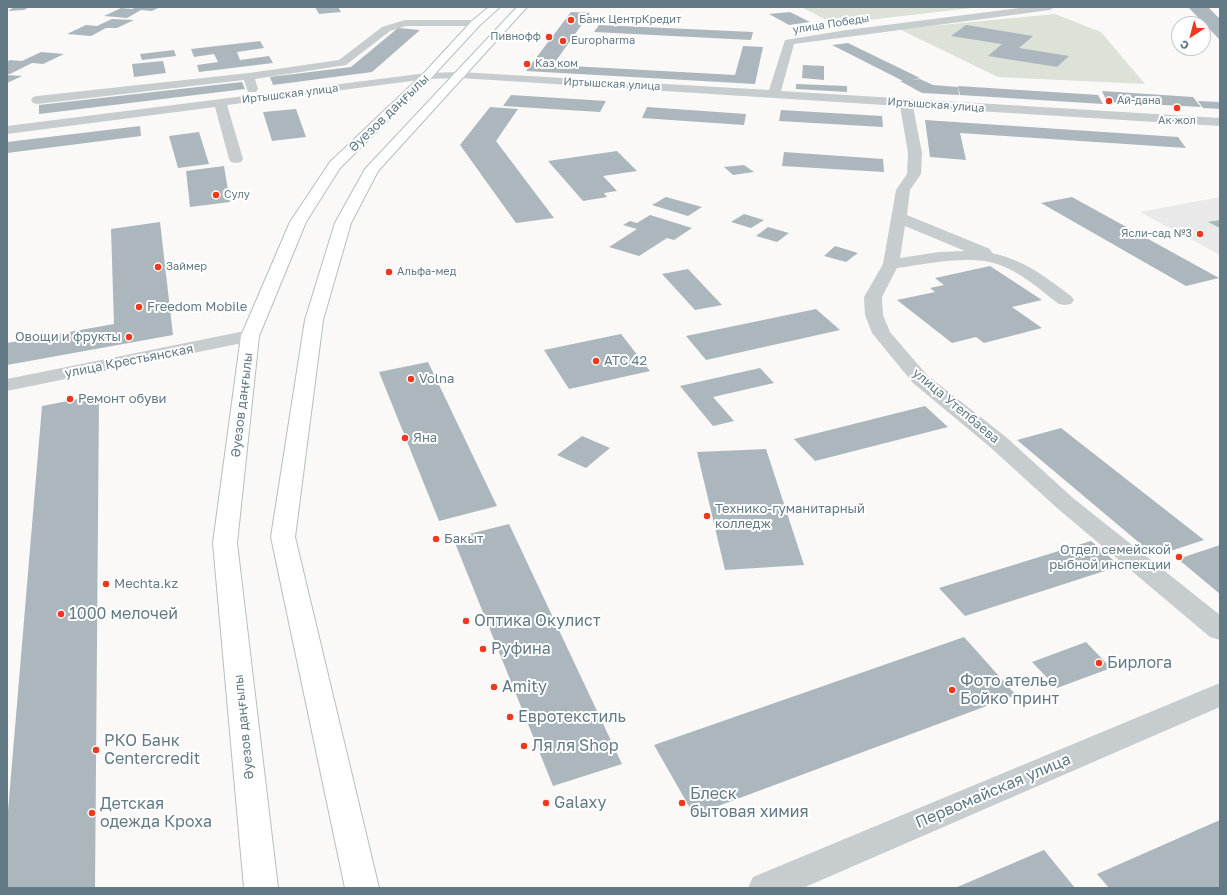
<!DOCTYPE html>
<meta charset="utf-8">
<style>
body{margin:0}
#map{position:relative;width:1227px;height:895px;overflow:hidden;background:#faf9f7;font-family:"Golos Text",sans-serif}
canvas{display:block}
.frame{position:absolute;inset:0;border:8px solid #627a85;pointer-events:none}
.north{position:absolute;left:1171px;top:16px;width:40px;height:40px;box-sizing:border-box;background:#fff;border:1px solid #c0cace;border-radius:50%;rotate:216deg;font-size:11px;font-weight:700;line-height:16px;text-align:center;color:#627a85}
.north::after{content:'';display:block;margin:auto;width:14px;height:18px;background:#f2371f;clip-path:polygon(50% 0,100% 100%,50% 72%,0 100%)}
</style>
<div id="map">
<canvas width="1227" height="895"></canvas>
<div class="frame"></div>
<div class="north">С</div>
</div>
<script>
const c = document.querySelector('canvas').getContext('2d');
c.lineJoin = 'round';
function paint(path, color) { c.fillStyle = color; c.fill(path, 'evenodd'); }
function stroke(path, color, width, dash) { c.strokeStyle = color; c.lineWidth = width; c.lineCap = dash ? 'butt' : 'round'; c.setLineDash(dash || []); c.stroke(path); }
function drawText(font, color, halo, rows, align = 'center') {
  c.font = font + ' "Golos Text",sans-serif'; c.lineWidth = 4; c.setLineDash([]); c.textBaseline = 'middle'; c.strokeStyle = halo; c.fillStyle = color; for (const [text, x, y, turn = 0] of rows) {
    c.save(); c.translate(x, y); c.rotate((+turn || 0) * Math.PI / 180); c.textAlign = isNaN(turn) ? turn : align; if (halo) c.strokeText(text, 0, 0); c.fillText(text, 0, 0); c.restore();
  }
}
const built = new Path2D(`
 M1220,197V255L1140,212Z`);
const green = new Path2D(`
 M801,7H980L834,24Z
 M1055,14L1101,32L1145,84L998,77L899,29Z`);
const building = new Path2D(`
 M14,7H29L24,10L8,11Z
 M136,7H160L152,11L141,10L127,18L104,16L121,8L132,9Z
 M315,7H338L341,12L319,14Z
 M1188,7H1208L1220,19V40Z
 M571,12L590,13L553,65L735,75L743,46L763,47L755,84L526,71Z
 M790,12L810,22L789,25L769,14Z
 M112,19L134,20L117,28H106L91,36L67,34L86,25L97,26Z
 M599,25L753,32L751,40L594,32Z
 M966,25L1033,36L1019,48L1069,56L1057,67L988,56L1002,44L951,36Z
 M398,28L420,30L372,72L273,85L270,77L351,67Z
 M260,41L264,48L237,52L240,60L269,56L273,63L199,72L197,65L218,62L214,54L194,57L191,49Z
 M848,43L920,78L912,80L920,79L933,85L958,87L959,95L922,93L900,81H903L832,45Z
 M174,50L176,56L142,60L140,54Z
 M41,52L64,54L43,64L32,63L10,74H7V62L10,60L22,61Z
 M163,61L166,73L134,77L132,64Z
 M803,65L824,66V80L802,78Z
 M7,75L22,76L7,83Z
 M242,82L245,89L39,114V105Z
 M796,84L847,86V92L796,89Z
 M958,86L1098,95L1103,104L960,95Z
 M1102,91L1193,97L1201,107L1107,102Z
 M511,95L606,101L600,112L503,106Z
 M1198,101L1220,102V109L1203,108Z
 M490,107L518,109L496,141L554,218L516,223L460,145Z
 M647,107L746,114L744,125L642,118Z
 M296,109L306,137L272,141L263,112Z
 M781,110L882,116L883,127L779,121Z
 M925,120L1178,137L1186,148L960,133L966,160L930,157Z
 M140,126L141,136L7,153V142Z
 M199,132L209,164L178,168L169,136Z
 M617,151L637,171L603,176L617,191L604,193L607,197L583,201L548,161Z
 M784,152L883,159L884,172L782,166Z
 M744,165L754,172L733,175L724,167Z
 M224,166L230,202L190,207L186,171Z
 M666,197L702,207L688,216L652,205Z
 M1072,197L1219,278L1186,286L1041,203Z
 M744,214L764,220L751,228L731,222Z
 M650,215L692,228L674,240L667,238L639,256L609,247L637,229L623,225L630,221L637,223Z
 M1220,220V228L1208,222Z
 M160,222L173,335L7,365V343L114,324L111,229Z
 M768,227L789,233L777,242L756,236Z
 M835,246L858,253L846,262L824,256Z
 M990,266L1042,300L1012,307L1042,328L984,343L976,337L952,343L897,300L935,292L930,288L944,285L935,278Z
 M688,269L722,305L695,310L662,274Z
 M816,309L840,330L706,360L686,336Z
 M621,334L650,371L569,389L544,350Z
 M428,362L497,506L439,521L379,372Z
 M760,368L774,383L713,397L734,421L713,426L680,386Z
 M99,395L95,888H7V823L42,406Z
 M925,406L948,427L815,461L794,439Z
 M1061,428L1204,540L1155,556L1017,440Z
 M582,436L610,448L586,468L557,455Z
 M766,449L804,565L725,570L697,452Z
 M509,524L622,764L553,786L453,538Z
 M1091,541L1120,566L965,616L939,588Z
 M1220,545V594L1178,559Z
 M964,637L1016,695L694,815L654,745Z
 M1086,642L1111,668L1057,688L1032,662Z
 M1220,820V888H1109L1097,874Z
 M1044,850L1075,888H955Z`);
const minor = new Path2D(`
 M1027,7H1055L1050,10L794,44L781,91L1220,118V126L913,107L922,153L921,174L910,190L907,215L990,249L992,253C1026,261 1044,276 1071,296L1074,300L1071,304L1065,305L1059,304C1040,290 1022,273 1000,265C971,254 928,264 897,268L882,297L883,315L890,332L927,375L1006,437L1073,498L1220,615V640L1210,637L1057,508L990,447L913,383L872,333L865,315L864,297L883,264L896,190L907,174L908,153L900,106L460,78L427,79L227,105L243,159L241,162L236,163L231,162L229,159L215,107L7,134V126L427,73L460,72L769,90L785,40L847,30ZM905,226L965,251L939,252L900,258Z
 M405,20H476L481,23L476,26H406L390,31L346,65L255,79L258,89L256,92H248L244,80L37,104L33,103L31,100L33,97L37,96L249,73L339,60L382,27Z
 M1220,683V707L803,888H748L753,877Z`);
const tertiary = new Path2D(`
 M250,330L257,332L259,336L257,340L7,391V379Z`);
const secondary = new Path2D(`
 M489,7H500L480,25L431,78L340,168L306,222L259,336L237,543L278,888H244L213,543L241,336L290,222L330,162L423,74L472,21Z
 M517,7H527L378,171L351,223L323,320L295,537L379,888H345L271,537L305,320L335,223L365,169Z`);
const markers = [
 [571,20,4,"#f2371f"],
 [549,37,4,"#f2371f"],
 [563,41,4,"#f2371f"],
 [527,64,4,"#f2371f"],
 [1109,101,4,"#f2371f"],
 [1177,108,4,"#f2371f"],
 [216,195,4,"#f2371f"],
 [1200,234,4,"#f2371f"],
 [158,267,4,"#f2371f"],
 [389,272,4,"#f2371f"],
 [139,307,4,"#f2371f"],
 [129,337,4,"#f2371f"],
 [596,361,4,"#f2371f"],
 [411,379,4,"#f2371f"],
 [70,399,4,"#f2371f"],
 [405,438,4,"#f2371f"],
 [707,516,4,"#f2371f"],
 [436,539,4,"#f2371f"],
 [1179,557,4,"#f2371f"],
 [106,584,4,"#f2371f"],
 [61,614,4,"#f2371f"],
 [466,621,4,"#f2371f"],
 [483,649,4,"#f2371f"],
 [1099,663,4,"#f2371f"],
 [494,687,4,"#f2371f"],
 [952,690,4,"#f2371f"],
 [510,717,4,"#f2371f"],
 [524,746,4,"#f2371f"],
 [96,750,4,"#f2371f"],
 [546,803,4,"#f2371f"],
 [682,803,4,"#f2371f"],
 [92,813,4,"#f2371f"]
];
const farPoinames = [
 ["Банк ЦентрКредит",579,20],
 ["Пивнофф",541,37,"right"],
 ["Europharma",571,41],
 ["Каз ком",535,64],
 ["Ай-дана",1117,101],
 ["Ак жол",1177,121,"center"],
 ["Сулу",224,195],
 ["Ясли-сад №3",1192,234,"right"],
 ["Займер",166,267],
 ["Альфа-мед",397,272]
];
const farStreetnames = [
 ["улица Победы",831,24,-9],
 ["Иртышская улица",612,84,3],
 ["Иртышская улица",290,94,-7],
 ["Иртышская улица",936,105,4]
];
const streetNames = [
 ["Әуезов даңғылы",389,113,-44],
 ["улица Крестьянская",129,361,-11],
 ["Әуезов даңғылы",242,405,-83],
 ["улица Утепбаева",956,406,40],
 ["Әуезов даңғылы",244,727,-96]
];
const poiNames = [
 ["Freedom Mobile",147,307],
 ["Овощи и фрукты",121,337,"right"],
 ["АТС 42",604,361],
 ["Volna",419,379],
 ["Ремонт обуви",78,399],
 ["Яна",413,438],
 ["Технико-гуманитарный",715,509],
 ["колледж",715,524],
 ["Бакыт",444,539],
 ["Отдел семейской",1171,550,"right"],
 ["рыбной инспекции",1171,565,"right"],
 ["Mechta.kz",114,584]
];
const nearPoinames = [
 ["1000 мелочей",69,614],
 ["Оптика Окулист",474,621],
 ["Руфина",491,649],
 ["Бирлога",1107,663],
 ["Фото ателье",960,681],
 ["Бойко принт",960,699],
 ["Amity",502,687],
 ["Евротекстиль",518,717],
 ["РКО Банк",104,741],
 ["Centercredit",104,759],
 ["Ля ля Shop",532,746],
 ["Блеск",690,794],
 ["бытовая химия",690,812],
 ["Galaxy",554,803],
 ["Детская",100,804],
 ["одежда Кроха",100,822]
];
const nearStreetnames = [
 ["Первомайская улица",993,791,-23]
];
paint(built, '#e8e9e8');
paint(green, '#dce2d8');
paint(building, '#abb7bc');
stroke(secondary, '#b6bec2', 2);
paint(minor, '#c7cccf');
paint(tertiary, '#c7cccf');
paint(secondary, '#fff');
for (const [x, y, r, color] of markers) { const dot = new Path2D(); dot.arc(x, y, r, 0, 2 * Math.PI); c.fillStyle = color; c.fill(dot); stroke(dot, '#fff', 1.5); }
drawText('11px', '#627a85', '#fff', farPoinames, 'left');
drawText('11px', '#627a85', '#fff', farStreetnames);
drawText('13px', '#627a85', '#fff', streetNames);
drawText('13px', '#627a85', '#fff', poiNames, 'left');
drawText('16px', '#627a85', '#fff', nearPoinames, 'left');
drawText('16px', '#627a85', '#fff', nearStreetnames);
</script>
